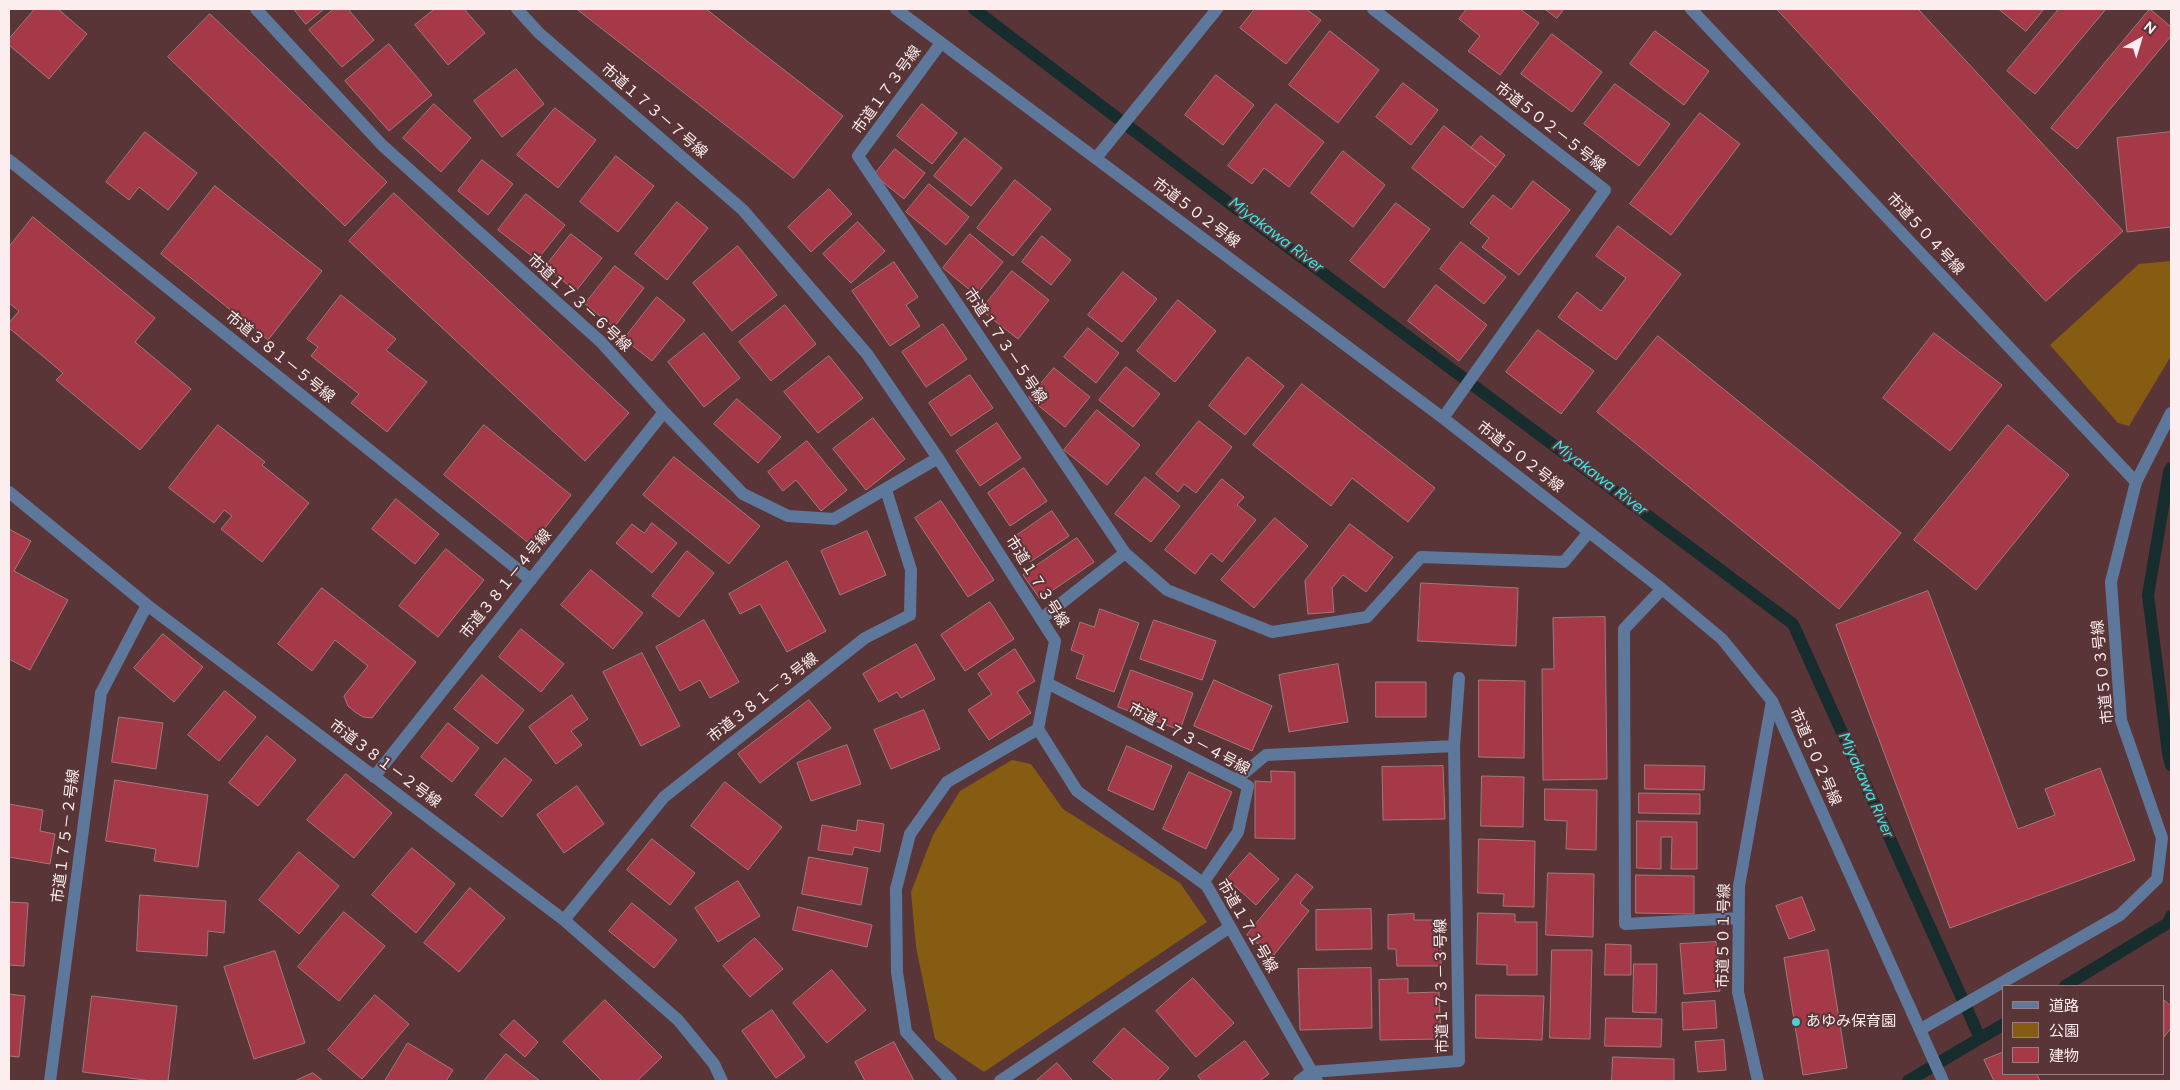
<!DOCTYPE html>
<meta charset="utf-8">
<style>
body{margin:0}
#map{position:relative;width:2180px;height:1090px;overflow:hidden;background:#593537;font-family:Figtree,"Noto Sans JP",sans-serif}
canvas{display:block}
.frame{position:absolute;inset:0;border:10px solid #fceeee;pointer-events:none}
.legend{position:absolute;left:2002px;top:985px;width:162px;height:90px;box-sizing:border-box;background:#593537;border:1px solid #9a7f80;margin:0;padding:6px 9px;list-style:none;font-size:15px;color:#fceeee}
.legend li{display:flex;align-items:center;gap:10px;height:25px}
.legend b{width:25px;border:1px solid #9a7f80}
.north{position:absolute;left:2115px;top:15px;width:50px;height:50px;-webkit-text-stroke:4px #593537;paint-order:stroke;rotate:39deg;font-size:14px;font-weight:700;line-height:20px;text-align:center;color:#fceeee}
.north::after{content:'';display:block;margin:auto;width:18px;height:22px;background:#fceeee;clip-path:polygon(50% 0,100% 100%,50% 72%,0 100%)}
</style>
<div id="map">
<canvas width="2180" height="1090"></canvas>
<div class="frame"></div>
<ul class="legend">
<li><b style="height:6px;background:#5e789c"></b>道路</li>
<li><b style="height:14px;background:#855c11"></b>公園</li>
<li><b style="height:14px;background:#a53947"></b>建物</li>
</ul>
<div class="north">N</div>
</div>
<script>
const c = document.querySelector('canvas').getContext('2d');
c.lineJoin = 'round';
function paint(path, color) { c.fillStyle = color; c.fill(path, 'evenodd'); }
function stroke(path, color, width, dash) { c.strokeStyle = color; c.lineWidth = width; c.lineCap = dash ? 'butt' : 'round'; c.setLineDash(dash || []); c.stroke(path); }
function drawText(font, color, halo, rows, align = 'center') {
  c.font = font + ' Figtree,"Noto Sans JP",sans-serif'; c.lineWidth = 4; c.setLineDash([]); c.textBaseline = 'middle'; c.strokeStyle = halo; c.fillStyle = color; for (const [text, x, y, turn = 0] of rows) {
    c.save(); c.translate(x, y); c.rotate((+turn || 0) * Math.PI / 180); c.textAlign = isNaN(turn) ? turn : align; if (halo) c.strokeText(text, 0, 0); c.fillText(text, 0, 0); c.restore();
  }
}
const green = new Path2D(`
 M2171,261V356L2129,426L2118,423L2050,345L2139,264Z
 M1012,760L1031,764L1063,809L1180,883L1207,922L984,1072L935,1039L916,947L911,892L933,835L960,791Z`);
const stream = new Path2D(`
 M974,9L1233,206L1793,624L1980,1038
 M2171,468L2169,472L2148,595L2168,753L2171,765
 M2065,986L2168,923L2171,916
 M1908,1081L2004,1024`);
const building = new Path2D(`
 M35,9H58L87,34L49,79L9,45V39Z
 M294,9H324L306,24Z
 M334,9H348L374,40L342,67L309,30Z
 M435,9H464L485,33L448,65L415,25Z
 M577,9H706L843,116L794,178Z
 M1255,9H1306L1321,20L1286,64L1240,28Z
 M1467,9H1520L1539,23L1500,75L1468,51L1480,36L1459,19Z
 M1545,9H1564L1557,18Z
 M1777,9H1918L2123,231L2046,301Z
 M1999,9H2044L2026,31Z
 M2059,9H2106L2035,94L2007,71Z
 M2150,9L2171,27V36L2077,149L2051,128Z
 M210,14L387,182L345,226L168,57Z
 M1330,31L1379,70L1338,123L1289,85Z
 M1655,31L1709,71L1684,105L1630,64Z
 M1552,34L1602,72L1572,112L1521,74Z
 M389,44L432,95L389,131L345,81Z
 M516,69L544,104L502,137L474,101Z
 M1216,75L1254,105L1223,145L1185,115Z
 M1403,83L1438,110L1411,145L1376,117Z
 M1615,84L1670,124L1639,166L1584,124Z
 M434,104L471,138L441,172L403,138Z
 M922,104L957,133L932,164L897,136Z
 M1276,104L1324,142L1289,187L1264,168L1252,184L1228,166Z
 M555,108L596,140L558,188L517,155Z
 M1700,113L1740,144L1671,235L1630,204Z
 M1444,126L1496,167L1463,208L1412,168Z
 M145,132L197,173L168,210L139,187L129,200L106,182Z
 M2171,132V227L2127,232L2117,138Z
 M1481,136L1505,155L1496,167L1471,148Z
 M965,138L1002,168L971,206L934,176Z
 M895,149L925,173L904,199L874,175Z
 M1343,151L1385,185L1353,227L1311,193Z
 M616,156L654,186L618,232L580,202Z
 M482,160L513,184L488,215L458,191Z
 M1015,180L1051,209L1013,256L977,228Z
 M1533,181L1570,210L1519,275L1482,247L1489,238L1470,223L1493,195L1511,209Z
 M929,184L969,217L946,245L906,212Z
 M215,186L322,271L268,340L161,254Z
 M829,189L852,214L811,252L788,227Z
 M394,193L629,413L585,461L349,241Z
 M526,194L565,225L537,260L498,230Z
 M677,202L708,228L667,280L635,254Z
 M1396,203L1430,229L1384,288L1350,261Z
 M33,217L155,318L135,342L191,389L140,450L56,380L63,373L9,328V323L19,311L9,303V247Z
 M858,222L885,251L851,283L823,254Z
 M1618,226L1681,274L1616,360L1558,317L1577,292L1601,311L1626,278L1596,256Z
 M571,234L602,258L576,291L545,267Z
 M970,234L1003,262L976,295L943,268Z
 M1042,236L1071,260L1051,285L1022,262Z
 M1461,242L1506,277L1484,304L1440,269Z
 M738,246L777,295L732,331L693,283Z
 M894,262L918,297L906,305L920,326L890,346L852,291Z
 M615,266L644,288L614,327L585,304Z
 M1012,271L1049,300L1018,339L981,310Z
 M1123,272L1157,299L1122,342L1088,315Z
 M1436,285L1487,325L1459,361L1408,321Z
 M341,295L396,339L386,350L427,382L387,432L351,403L359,394L311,356L318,347L307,339Z
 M657,297L685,320L652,361L624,339Z
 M1178,300L1216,331L1175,382L1137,351Z
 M785,305L816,344L771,381L739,342Z
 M943,324L967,359L926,387L902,352Z
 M1088,328L1119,353L1096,383L1064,357Z
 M1538,330L1594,371L1561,414L1506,372Z
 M704,333L740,378L704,407L668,362Z
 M1934,333L2002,385L1950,451L1883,398Z
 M1658,336L1901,533L1839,609L1597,412Z
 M829,356L863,398L818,433L784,392Z
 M1248,357L1284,386L1245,435L1209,406Z
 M1126,367L1160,394L1133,427L1099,400Z
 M1054,368L1090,397L1065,427L1029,398Z
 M970,375L993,408L951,436L929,403Z
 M1302,384L1435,488L1408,522L1352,478L1331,506L1253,445Z
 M737,399L781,437L758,463L714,424Z
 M1097,410L1140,445L1107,485L1064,450Z
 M873,418L905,459L866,490L833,449Z
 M1199,421L1232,447L1196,493L1184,484L1178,492L1156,474Z
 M997,423L1021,458L980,486L956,451Z
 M218,425L265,462L262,465L309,503L262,562L221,529L232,516L224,510L214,523L169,488Z
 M484,425L571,495L531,545L444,475Z
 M2008,425L2069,475L1976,590L1914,540Z
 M807,441L847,490L821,511L796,480L783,491L768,472Z
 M674,457L760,526L729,564L643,495Z
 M1024,468L1047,501L1010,526L988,493Z
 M1145,477L1180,506L1151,542L1115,514Z
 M1222,479L1244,497L1237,505L1256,520L1222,562L1211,553L1195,574L1165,550Z
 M396,499L439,534L415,564L372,529Z
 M941,501L994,580L968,597L915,518Z
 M1052,511L1069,536L1030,562L1013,538Z
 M1275,518L1308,546L1254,608L1221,580Z
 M652,523L677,543L652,573L616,543L632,524L644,533Z
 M1350,524L1393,557L1366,592L1343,575L1332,588L1334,612L1308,614L1305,581Z
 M9,529L31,541L14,571L68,600L30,670L9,659Z
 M867,531L886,575L840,595L821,551Z
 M1077,538L1094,562L1040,599L1023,575Z
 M446,549L484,580L438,637L399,606Z
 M687,551L714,573L679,617L652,596Z
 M787,561L826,631L787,652L760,604L740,614L729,594Z
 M591,570L643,613L613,649L561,605Z
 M1421,583L1518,588L1516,646L1418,641Z
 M322,588L416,662L372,718L363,717L355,712L348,706L344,696L368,666L335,640L312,671L278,644Z
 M1928,591L2018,829L2055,815L2045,789L2100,768L2135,860L1950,928L1836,625Z
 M990,602L1014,639L965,671L941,635Z
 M1100,609L1139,623L1114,692L1076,678L1084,655L1071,650L1080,622L1094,627Z
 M1605,617L1607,779L1543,780L1542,669H1554L1553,618Z
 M704,620L739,682L710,698L700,680L680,691L656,647Z
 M1154,620L1216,641L1202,680L1140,659Z
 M521,629L564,664L541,692L499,657Z
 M163,634L203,667L174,702L134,668Z
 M916,644L935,679L901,698L897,692L879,702L863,674Z
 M1015,649L1035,681L1017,692L1031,713L989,740L968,710L992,694L978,674Z
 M642,653L680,726L641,746L603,672Z
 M1338,664L1348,722L1289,732L1279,675Z
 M1131,670L1193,693L1180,730L1118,707Z
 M482,675L524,710L497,744L454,709Z
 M1214,680L1272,706L1252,751L1194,726Z
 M1479,680L1525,681L1524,758L1479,757Z
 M1376,682H1426V717H1376Z
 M225,691L256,717L219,761L188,735Z
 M572,695L588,719L571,731L582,745L556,764L529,727Z
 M809,700L831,728L760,783L738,754Z
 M924,710L940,749L891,769L874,730Z
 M119,717L163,723L156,769L112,762Z
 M448,723L479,748L452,782L421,757Z
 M267,736L296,760L258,806L229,783Z
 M847,745L861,784L811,801L797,763Z
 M1127,746L1172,766L1153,810L1108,790Z
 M505,758L532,780L502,817L475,795Z
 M1645,765L1705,766L1704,790L1645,789Z
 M1443,766L1445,819L1383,820L1382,767Z
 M1271,771L1295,772V839L1255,838V781L1271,782Z
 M1189,772L1232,792L1206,849L1163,829Z
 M346,774L392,813L354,858L307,820Z
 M1482,776L1524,777L1523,827L1481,826Z
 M115,780L208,795L198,867L154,861L156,849L106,841Z
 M725,782L782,827L748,870L691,826Z
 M577,786L604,824L564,853L537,815Z
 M1545,789L1597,790L1596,850L1566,849L1567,821L1545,820Z
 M1639,793L1700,794V814L1639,813Z
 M9,804L43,810L40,831L55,834L50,864L9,857Z
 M858,820L884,824L880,852L854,847L852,855L818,850L822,825L856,831Z
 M1637,821L1697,822V869H1671L1672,837H1661V869L1637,868Z
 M652,839L695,873L670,905L627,870Z
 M1479,839L1535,841L1534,907L1503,906L1504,894L1478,893Z
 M412,848L455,884L416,933L372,895Z
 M299,852L339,886L299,934L259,900Z
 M1250,853L1279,879L1256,905L1227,879Z
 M809,857L868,868L861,905L802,894Z
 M1548,873L1594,874L1593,937L1546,935Z
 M1297,874L1313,887L1300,903L1309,911L1273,956L1247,935Z
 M1636,875L1694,876V914L1636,913Z
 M738,881L760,916L718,942L695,908Z
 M470,888L505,918L459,972L424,943Z
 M140,895L226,901L224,933L208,931L207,956L137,951Z
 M1802,897L1815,930L1789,939L1776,906Z
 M9,902L28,903L24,966L9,965Z
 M632,903L677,940L654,968L609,931Z
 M798,907L872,925L867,947L793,930Z
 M1371,909L1372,949L1316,950V910Z
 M344,912L385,946L339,1001L298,967Z
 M1478,913L1515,914V922H1537V975H1507V965L1477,964Z
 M1414,914V920H1441V966H1397L1396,949H1388V915Z
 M755,938L783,969L750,997L723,966Z
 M1716,942L1720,991L1684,994L1680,944Z
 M1606,944L1631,945V975H1605Z
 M1552,950H1592L1590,1039L1550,1038Z
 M1828,950L1847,1068L1803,1075L1784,958Z
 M275,951L305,1043L254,1059L224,967Z
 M1634,964H1657L1656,1013L1633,1012Z
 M1371,968L1372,1028L1300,1030L1298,969Z
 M832,970L866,1010L827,1043L793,1003Z
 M1193,978L1234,1023L1196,1057L1156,1011Z
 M1408,979V993L1439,992L1441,1039L1380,1040L1379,980Z
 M9,994L25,996L19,1057L9,1056Z
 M375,995L409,1024L362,1079L328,1050Z
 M1476,995L1544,996L1542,1040L1476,1038Z
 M92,996L177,1006L168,1081H152L83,1072Z
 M605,1000L662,1057L637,1081H602L563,1042Z
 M2164,1000L2171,1006V1028L2164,1037Z
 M1715,1001L1717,1028L1683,1030L1682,1003Z
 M772,1010L805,1057L776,1078L742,1031Z
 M1606,1018L1662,1019L1661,1047L1605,1046Z
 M514,1020L538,1042L525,1057L500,1035Z
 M1124,1028L1169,1068L1157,1081H1114L1093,1062Z
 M1724,1040L1726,1070L1698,1072L1695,1042Z
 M1245,1041L1269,1074L1259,1081H1202L1198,1076Z
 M894,1042L914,1081H865L855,1062Z
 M408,1043L453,1070L446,1081H385Z
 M2004,1052V1074H2037L2040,1081H1994L1984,1060Z
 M506,1054L540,1081H484Z
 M1613,1057L1674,1059V1081H1612Z
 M1057,1063L1073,1081H1036Z
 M313,1073L323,1081H295Z`);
const minor = new Path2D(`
 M256,9L382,145L601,342L664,412L743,494L788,516L834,519L938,458
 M517,9L539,33L743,210L867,354L938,458L1055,641L1038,729L947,782L910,834L896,889L897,972L906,1032L951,1081
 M896,9L1443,418L1662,589L1722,639L1772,701L1943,1081
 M1373,9L1605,190L1443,418
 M1691,9L2136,482
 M941,43L858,156L1125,553L1167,590L1272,632L1367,617L1421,557L1564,562L1589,532
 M1096,158L1217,9
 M9,160L531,580
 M9,492L147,605L564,920L678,1020L714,1064L722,1081
 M1662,589L1624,629L1625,924L1739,918
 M1041,619L1125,553
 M1047,683L1248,786L1238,832L1203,883
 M1038,729L1077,791L1207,886L1317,1081
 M374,777L664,412
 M1237,779L1266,755L1454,746
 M564,920L664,797L865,638L910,615L911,570L886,490
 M1921,1029L2120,915L2157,879L2162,838L2121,720L2111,582L2136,482L2171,413
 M50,1081L101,693L147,605
 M1000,1081L1230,927
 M1299,1081L1311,1072L1459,1061L1454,746L1459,678
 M1758,1081L1738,992L1739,886L1772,701`);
const markers = [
 [1796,1022,5,"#52cdce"]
];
const streetNames = [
 ["市道１７３号線",887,90,-54],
 ["市道１７３－７号線",654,111,41],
 ["市道５０２－５号線",1550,127,38],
 ["市道５０２号線",1196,213,37],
 ["市道５０４号線",1925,234,47],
 ["市道１７３－６号線",579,303,43],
 ["市道１７３－５号線",1005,346,56],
 ["市道３８１－５号線",280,357,39],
 ["市道５０２号線",1520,457,38],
 ["市道１７３号線",1037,582,58],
 ["市道３８１－４号線",506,584,-51],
 ["市道５０３号線",2103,672,-96],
 ["市道３８１－３号線",763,698,-38],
 ["市道１７３－４号線",1189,739,28],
 ["市道５０２号線",1815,757,66],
 ["市道３８１－２号線",385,764,37],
 ["市道１７５－２号線",66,836,-83],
 ["市道１７１号線",1247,926,60],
 ["市道５０１号線",1724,936,-89],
 ["市道１７３－３号線",1442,986,-91]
];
const poiNames = [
 ["あゆみ保育園",1806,1022]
];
const waterNames = [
 ["Miyakawa River",1276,235,37],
 ["Miyakawa River",1600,478,37],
 ["Miyakawa River",1866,785,66]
];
paint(green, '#855c11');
stroke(stream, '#162c2d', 12);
paint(building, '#a53947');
stroke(building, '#a3797a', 1);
stroke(minor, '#5e789c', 12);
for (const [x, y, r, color] of markers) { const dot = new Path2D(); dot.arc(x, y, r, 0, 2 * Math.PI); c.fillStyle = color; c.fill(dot); stroke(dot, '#593537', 2); }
drawText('15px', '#fceeee', '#593537', streetNames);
drawText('15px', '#fceeee', '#593537', poiNames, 'left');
drawText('italic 16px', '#30eaec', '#593537', waterNames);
</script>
